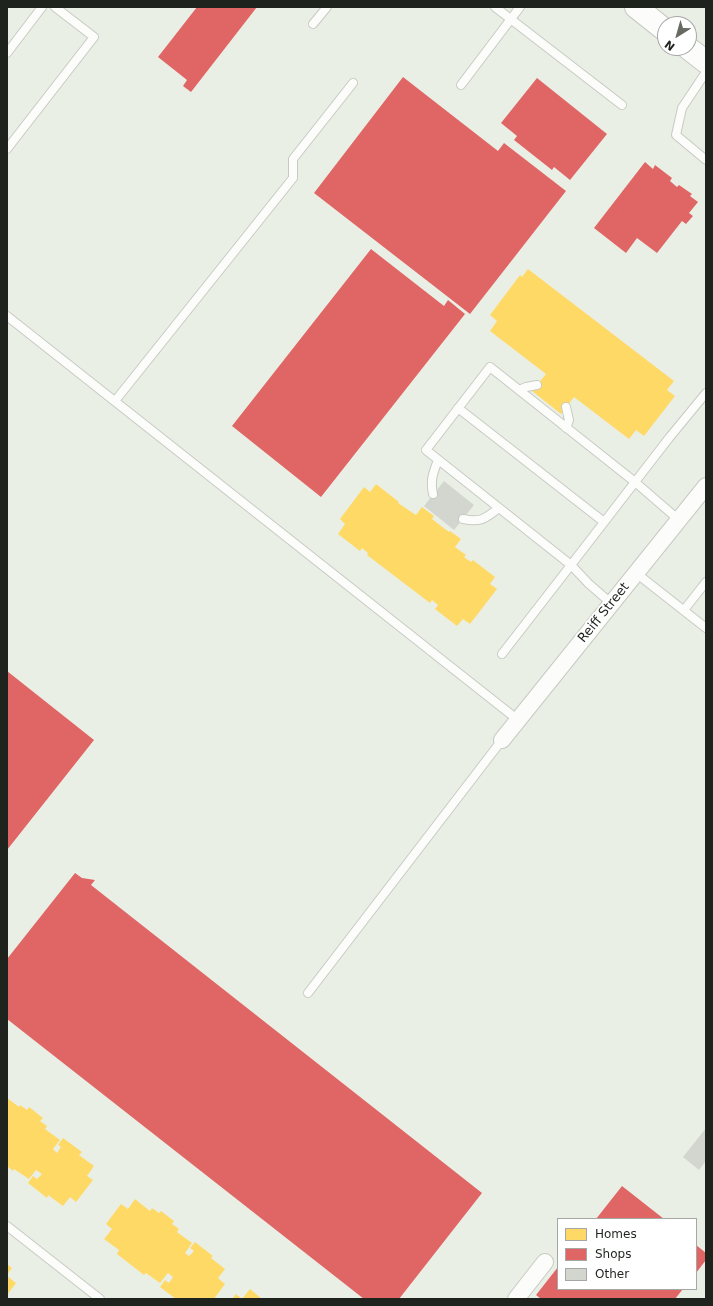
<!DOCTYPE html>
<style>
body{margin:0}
#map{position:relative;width:713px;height:1306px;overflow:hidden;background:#eaefe5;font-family:"DejaVu Sans",sans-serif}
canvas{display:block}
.frame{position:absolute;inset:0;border:8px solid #1f231d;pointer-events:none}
.legend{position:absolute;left:557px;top:1218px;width:140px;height:72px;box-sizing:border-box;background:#fff;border:1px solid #a5a7a5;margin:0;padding:5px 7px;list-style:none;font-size:12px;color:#1f231d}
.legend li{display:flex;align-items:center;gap:8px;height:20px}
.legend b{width:20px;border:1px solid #a5a7a5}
.north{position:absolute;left:657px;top:16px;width:40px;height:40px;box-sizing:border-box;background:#fff;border:1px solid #a5a7a5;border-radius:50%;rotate:217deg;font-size:11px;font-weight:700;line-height:16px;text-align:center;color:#1f231d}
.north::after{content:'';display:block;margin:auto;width:14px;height:18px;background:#666a63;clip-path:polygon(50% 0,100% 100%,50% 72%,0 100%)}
</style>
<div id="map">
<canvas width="713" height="1306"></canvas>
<div class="frame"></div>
<ul class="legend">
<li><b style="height:11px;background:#ffd966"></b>Homes</li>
<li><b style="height:11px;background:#e06666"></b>Shops</li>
<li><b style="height:11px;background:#d3d6cf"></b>Other</li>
</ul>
<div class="north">N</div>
</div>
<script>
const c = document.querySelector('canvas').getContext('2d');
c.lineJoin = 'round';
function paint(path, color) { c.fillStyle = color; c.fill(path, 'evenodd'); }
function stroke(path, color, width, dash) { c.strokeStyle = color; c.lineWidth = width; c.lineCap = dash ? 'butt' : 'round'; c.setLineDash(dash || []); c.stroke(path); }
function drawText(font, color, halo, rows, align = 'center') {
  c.font = font + ' "DejaVu Sans",sans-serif'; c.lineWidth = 4; c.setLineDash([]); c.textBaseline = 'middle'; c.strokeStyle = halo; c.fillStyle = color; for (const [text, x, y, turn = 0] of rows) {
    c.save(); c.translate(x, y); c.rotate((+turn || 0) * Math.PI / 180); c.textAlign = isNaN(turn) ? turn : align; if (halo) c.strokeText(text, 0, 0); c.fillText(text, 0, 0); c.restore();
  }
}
const homes = new Path2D(`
 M528,269L674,381L667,390L675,396L644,436L636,430L629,439L574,397L561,414L532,391L546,374L490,331L497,321L490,315L520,275L522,277Z
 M376,484L399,502L398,503L416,515L422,507L434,516L432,519L449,532L450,531L461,539L455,547L466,555L464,557L471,562L473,560L495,577L490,584L497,589L470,624L463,619L457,626L435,609L438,605L432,600L430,603L367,555L368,553L362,548L360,551L338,534L345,524L340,519L364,487L370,492Z
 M7,1098L19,1107L20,1105L27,1110L29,1107L43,1118L40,1121L47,1126L45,1129L60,1140L53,1149L57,1153L61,1147L58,1145L63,1138L82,1152L79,1155L94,1166L87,1176L93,1180L76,1202L70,1197L63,1206L48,1195L47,1198L28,1183L33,1176L37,1179L42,1174L36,1170L29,1179L14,1169L13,1171L7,1166Z
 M135,1199L150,1211L152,1208L159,1213L161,1211L174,1221L172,1224L179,1229L177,1232L192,1243L185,1253L189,1256L194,1251L190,1248L195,1242L213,1256L211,1258L225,1269L218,1278L225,1284L214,1299H176L160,1287L165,1280L169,1283L173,1277L168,1273L160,1283L146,1273L144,1275L117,1254L119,1250L104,1239L112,1229L106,1224L121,1204L128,1209Z
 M7,1264L12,1268L7,1275Z
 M7,1276L16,1283L7,1295Z
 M250,1289L262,1299H232L236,1294L242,1299Z`);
const shops = new Path2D(`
 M197,7H257L191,92L183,86L187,80L158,57Z
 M403,77L498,151L504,143L566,191L470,314L314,193Z
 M537,78L607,134L570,180L554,167L552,170L514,140L517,136L501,123Z
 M645,162L653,169L655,165L672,178L670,181L677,187L679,185L692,194L690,196L698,202L689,213L693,216L686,224L682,221L657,253L637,238L626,253L594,228Z
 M371,249L444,306L448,300L465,314L321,497L232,426Z
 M7,671L94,740L7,850Z
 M75,873L82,878L95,880L91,885L482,1193L399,1299H364L7,1019V959Z
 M622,1186L664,1219H596Z
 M696,1245L706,1253V1260L696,1273Z
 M558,1267V1289H683L675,1299H541L536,1295Z`);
const building = new Path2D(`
 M444,481L474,505L454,530L424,506Z
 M706,1128V1161L699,1170L683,1157Z`);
const service = new Path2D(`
 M495,7L622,105
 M313,24L327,7
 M7,53L42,7
 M706,72L682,108L676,135L706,160
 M461,85L520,7
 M7,149L94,37L55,7
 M7,316L518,720
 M519,390L526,387L537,385
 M115,401L293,178V159L353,83
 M566,407L569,420L566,428
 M458,408L604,522
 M433,494C430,480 433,473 438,460
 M463,519C482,523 485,518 499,508
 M636,573L706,628
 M612,604L589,584L571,565L669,438L706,393
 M684,610L706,582
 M502,654L571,565L426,450L490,367L635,482L679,520
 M308,993L502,740
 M7,1226L100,1299`);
const minor = new Path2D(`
 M502,740L706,486
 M516,1299L545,1262`);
const trunk = new Path2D(`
 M636,7L665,30
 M688,48L706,62`);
const streetNames = [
 ["Reiff Street",604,613,-51]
];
paint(homes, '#ffd966');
paint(shops, '#e06666');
paint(building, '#d3d6cf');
stroke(service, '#c7cac3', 10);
stroke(minor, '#c7cac3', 18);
stroke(trunk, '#c7cac3', 24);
stroke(service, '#fcfdfb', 8);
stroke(minor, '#fcfdfb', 16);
stroke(trunk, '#fcfdfb', 22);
drawText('13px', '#1f231d', '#fff', streetNames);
</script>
